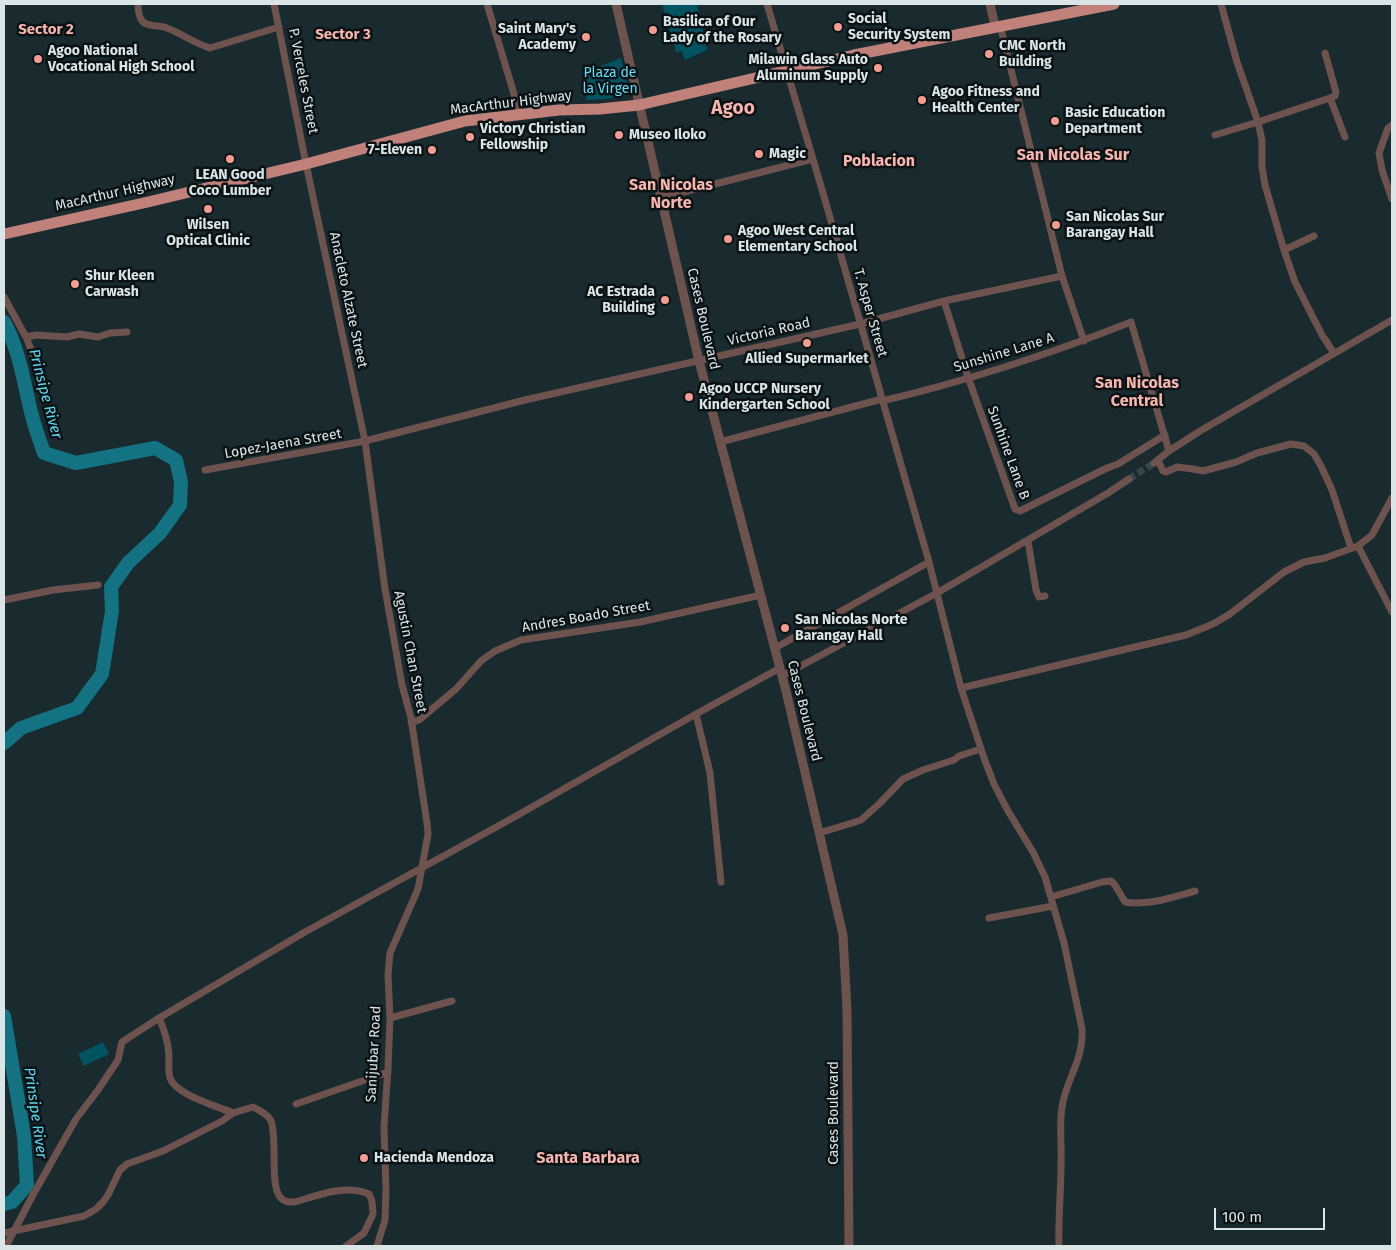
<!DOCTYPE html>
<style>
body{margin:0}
#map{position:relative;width:1396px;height:1250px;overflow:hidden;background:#192b2f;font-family:"Fira Sans",sans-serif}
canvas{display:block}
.frame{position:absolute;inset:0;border:5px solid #d9e5e7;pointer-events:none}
.scale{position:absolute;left:1214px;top:1208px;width:111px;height:22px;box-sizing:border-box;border:2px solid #d9e5e7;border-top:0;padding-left:6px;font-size:15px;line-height:18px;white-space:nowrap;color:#d9e5e7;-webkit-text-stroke:4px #0a1214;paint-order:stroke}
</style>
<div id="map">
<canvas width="1396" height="1250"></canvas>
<div class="frame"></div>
<div class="scale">100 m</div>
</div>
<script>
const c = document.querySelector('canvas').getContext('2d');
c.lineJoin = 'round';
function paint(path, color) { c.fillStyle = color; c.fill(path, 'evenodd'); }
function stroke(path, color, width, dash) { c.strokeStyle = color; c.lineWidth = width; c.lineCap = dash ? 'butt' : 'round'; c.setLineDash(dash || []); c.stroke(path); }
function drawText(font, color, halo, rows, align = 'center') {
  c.font = font + ' "Fira Sans",sans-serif'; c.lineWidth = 5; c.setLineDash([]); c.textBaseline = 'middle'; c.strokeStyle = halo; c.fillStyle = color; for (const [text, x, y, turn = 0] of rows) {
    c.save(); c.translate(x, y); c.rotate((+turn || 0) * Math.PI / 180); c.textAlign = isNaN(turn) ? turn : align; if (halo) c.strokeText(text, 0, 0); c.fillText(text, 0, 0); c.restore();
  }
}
const green = new Path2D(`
 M662,4H697L707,50L685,60L682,51L676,52Z
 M621,58L630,95L606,99L586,100L585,72Z
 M103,1042L109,1054L84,1066L78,1054Z`);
const river = new Path2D(`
 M4,322C20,351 24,384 32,416C35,428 40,441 44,453L76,463L155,448L176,460L181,482L180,505L160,533L128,563L111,587L112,611L102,674L77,708L21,728L4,743
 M4,1016L24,1136L27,1185L12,1202L4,1204`);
const minorTunnel = new Path2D(`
 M1129,479L1154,463`);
const minor = new Path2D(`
 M138,4C138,10 139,18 143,22C149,27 160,25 167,28C181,33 195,44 210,48L279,27
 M274,4L306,164L365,441L385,589L402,685L411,718L427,823L428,834L418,889L390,953L388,975L390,1018L388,1068L384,1127L386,1190L385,1220L377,1246
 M487,4L520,114
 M767,4L823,193L929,562L961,688L984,758L994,784L1008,811L1033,852L1045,877L1064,943L1082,1029C1084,1060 1066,1079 1062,1107C1059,1126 1062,1146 1061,1165C1061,1192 1058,1219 1059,1246
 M1221,4L1237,62L1258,122L1262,140V167L1265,185L1284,250L1295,282L1322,335L1334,353
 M1000,25L1062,276L1084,341
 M1325,53L1336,92L1335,96L1330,98
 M1392,125L1388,128L1379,153L1382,170L1392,199
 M1215,135L1258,122L1330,98L1345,137
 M660,198L813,159
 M1284,250L1314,236
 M4,297L26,337L39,369
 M944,301L968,377L1015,509L1020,511L1107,468L1118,464L1165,435
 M26,337L36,335L67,337L79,334L98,337L110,333L127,332
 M882,401C967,381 1050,354 1131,322L1169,451
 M720,442L882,399
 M1158,460L1163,471L1166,472L1177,467L1193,469L1203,471L1236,462L1257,453L1291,444L1304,446L1314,454L1321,466L1332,490L1351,548
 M1154,463L1169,451L1200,431L1392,320
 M205,470L365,441L525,400L860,324L944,301L1062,276
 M1028,541L1036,590L1039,597L1045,596
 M1358,546L1392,612
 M4,600L53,590L98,585
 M775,648L929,562
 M782,676L937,593L1108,493L1129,479
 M961,688L1186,635L1213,624L1230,614L1284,572L1304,562L1325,558L1358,546L1372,535L1392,498
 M696,714L710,773L721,882
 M411,723L419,720L456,689L481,661L495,651L521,640L640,622L761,595
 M819,833L852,823L861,820L879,804L903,779L923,770L954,760L959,756L981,749
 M1051,897L1102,882L1111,881L1115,885L1125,902C1148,906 1173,897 1195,891
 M989,918L1053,906
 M159,1018C164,1029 168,1042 169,1055C169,1062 168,1071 170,1078C176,1095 217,1106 233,1113
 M390,1018L452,1001
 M296,1104L388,1072
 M4,1233L84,1216L96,1209L103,1202L108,1195L120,1170L127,1164L163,1151L222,1121L233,1113L253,1107C260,1111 268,1114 271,1121C278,1138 269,1187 281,1198C284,1202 290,1202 295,1202C319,1195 346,1184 369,1194L372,1201L373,1214L364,1233L346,1246
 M6,1246L34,1193L76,1119L98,1090L118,1060L122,1042L159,1018L305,932L509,820L696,714L780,668`);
const tertiary = new Path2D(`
 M616,4L699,361L786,691L843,935L847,1010L849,1246
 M990,4L995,26`);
const trunk = new Path2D(`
 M4,234L148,202L306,164L465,121L559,110L600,109L639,105L854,55L1114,4`);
const markers = [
 [838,27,5,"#f59c92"],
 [653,30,5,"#f59c92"],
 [586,37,5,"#f59c92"],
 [989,54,5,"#f59c92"],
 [38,59,5,"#f59c92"],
 [878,68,5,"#f59c92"],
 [922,100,5,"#f59c92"],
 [1055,121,5,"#f59c92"],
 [619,135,5,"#f59c92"],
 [470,137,5,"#f59c92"],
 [432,150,5,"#f59c92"],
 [759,154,5,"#f59c92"],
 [230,159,5,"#f59c92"],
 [208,209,5,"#f59c92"],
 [1056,225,5,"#f59c92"],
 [728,239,5,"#f59c92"],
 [75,284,5,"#f59c92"],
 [665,300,5,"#f59c92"],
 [807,343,5,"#f59c92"],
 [689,397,5,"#f59c92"],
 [785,628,5,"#f59c92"],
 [364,1158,5,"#f59c92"]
];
const poiNames = [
 ["Social",848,19],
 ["Security System",848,35],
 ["Basilica of Our",663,22],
 ["Lady of the Rosary",663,38],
 ["Saint Mary's",576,29,"right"],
 ["Academy",576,45,"right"],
 ["CMC North",999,46],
 ["Building",999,62],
 ["Agoo National",48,51],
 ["Vocational High School",48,67],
 ["Milawin Glass Auto",868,60,"right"],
 ["Aluminum Supply",868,76,"right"],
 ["Agoo Fitness and",932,92],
 ["Health Center",932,108],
 ["Basic Education",1065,113],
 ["Department",1065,129],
 ["Victory Christian",480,129],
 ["Fellowship",480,145],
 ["Museo Iloko",629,135],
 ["7-Eleven",422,150,"right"],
 ["Magic",769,154],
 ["LEAN Good",230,175,"center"],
 ["Coco Lumber",230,191,"center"],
 ["San Nicolas Sur",1066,217],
 ["Barangay Hall",1066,233],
 ["Wilsen",208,225,"center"],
 ["Optical Clinic",208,241,"center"],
 ["Agoo West Central",738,231],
 ["Elementary School",738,247],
 ["Shur Kleen",85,276],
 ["Carwash",85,292],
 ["AC Estrada",655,292,"right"],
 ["Building",655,308,"right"],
 ["Allied Supermarket",807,359,"center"],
 ["Agoo UCCP Nursery",699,389],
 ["Kindergarten School",699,405],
 ["San Nicolas Norte",795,620],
 ["Barangay Hall",795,636],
 ["Hacienda Mendoza",374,1158]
];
const parkNames = [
 ["Plaza de",610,73],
 ["la Virgen",610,89]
];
const streetNames = [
 ["P. Verceles Street",303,81,79],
 ["MacArthur Highway",511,103,-7],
 ["MacArthur Highway",115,193,-13],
 ["Anacleto Alzate Street",348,300,78],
 ["T. Asper Street",870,313,74],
 ["Cases Boulevard",703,319,77],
 ["Victoria Road",769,332,-13],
 ["Sunshine Lane A",1004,353,-17],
 ["Lopez-Jaena Street",283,444,-10],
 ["Sunhine Lane B",1008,453,70],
 ["Andres Boado Street",586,617,-10],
 ["Agustin Chan Street",410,652,79],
 ["Cases Boulevard",804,711,76],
 ["Sanijubar Road",374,1054,-87],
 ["Cases Boulevard",834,1113,-90]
];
const neighbourhoodNames = [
 ["Sector 2",46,30],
 ["Sector 3",343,35]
];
const waterNames = [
 ["Prinsipe River",45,394,75],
 ["Prinsipe River",35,1113,82]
];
const quarterNames = [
 ["San Nicolas Sur",1073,156],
 ["Poblacion",879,162],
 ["San Nicolas",671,186],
 ["Norte",671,204],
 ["San Nicolas",1137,384],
 ["Central",1137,402],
 ["Santa Barbara",588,1159]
];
const districtNames = [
 ["Agoo",733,109]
];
paint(green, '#005461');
stroke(river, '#137383', 14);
stroke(minorTunnel, '#36474b', 7, [7, 3.5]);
stroke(minor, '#6d524e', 7);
stroke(tertiary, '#6d524e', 9);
stroke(trunk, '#bf817a', 11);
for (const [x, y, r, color] of markers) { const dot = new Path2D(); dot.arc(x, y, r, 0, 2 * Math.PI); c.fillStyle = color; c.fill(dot); stroke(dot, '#0a1214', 2); }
drawText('bold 14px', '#d9e5e7', '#0a1214', poiNames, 'left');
drawText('14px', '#62def6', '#0a1214', parkNames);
drawText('14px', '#d9e5e7', '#0a1214', streetNames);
drawText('bold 15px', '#f8b5ad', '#0a1214', neighbourhoodNames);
drawText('italic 15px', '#59d6ee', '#0a1214', waterNames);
drawText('bold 16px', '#f8b5ad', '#0a1214', quarterNames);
drawText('bold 19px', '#f8b5ad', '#0a1214', districtNames);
</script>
